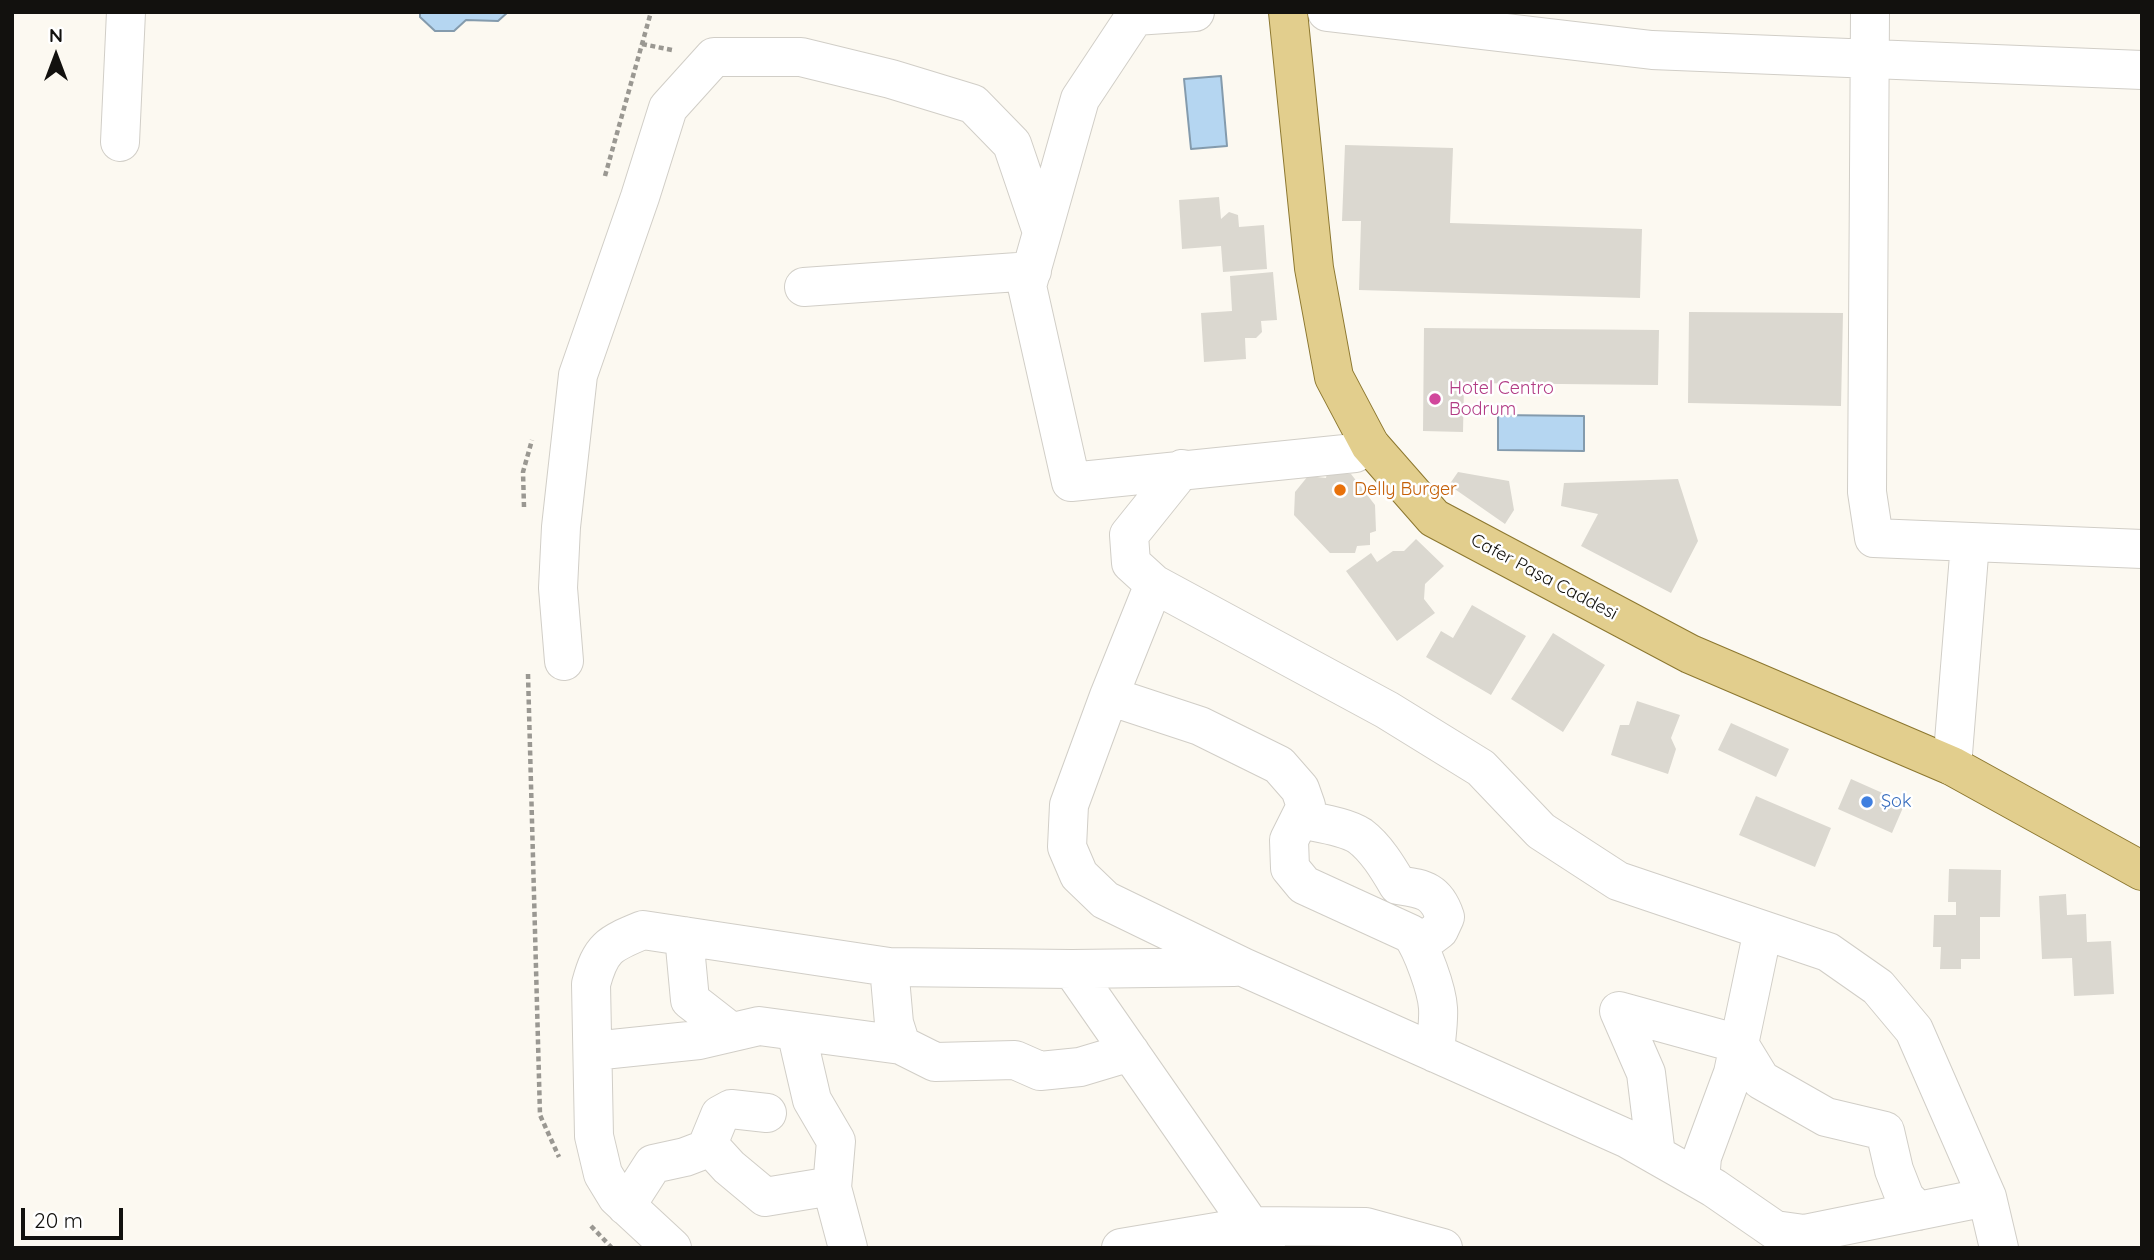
<!DOCTYPE html>
<meta charset="utf-8">
<style>
body{margin:0}
#map{position:relative;width:2154px;height:1260px;overflow:hidden;background:#fcf9f1;font-family:Quicksand,sans-serif}
canvas{display:block}
.frame{position:absolute;inset:0;border:14px solid #12110e;pointer-events:none}
.north{position:absolute;left:21px;top:21px;width:70px;height:70px;-webkit-text-stroke:5px #fff;paint-order:stroke;rotate:0deg;font-size:19px;font-weight:700;line-height:28px;text-align:center;color:#12110e}
.north::after{content:'';display:block;margin:auto;width:24px;height:32px;background:#12110e;clip-path:polygon(50% 0,100% 100%,50% 72%,0 100%)}
.scale{position:absolute;left:21px;top:1208px;width:102px;height:32px;box-sizing:border-box;border:4px solid #12110e;border-top:0;padding-left:9px;font-size:21px;line-height:24px;white-space:nowrap;color:#12110e;-webkit-text-stroke:5px #fff;paint-order:stroke}
</style>
<div id="map">
<canvas width="2154" height="1260"></canvas>
<div class="frame"></div>
<div class="north">N</div>
<div class="scale">20 m</div>
</div>
<script>
const c = document.querySelector('canvas').getContext('2d');
c.lineJoin = 'round';
function paint(path, color) { c.fillStyle = color; c.fill(path, 'evenodd'); }
function stroke(path, color, width, dash) { c.strokeStyle = color; c.lineWidth = width; c.lineCap = dash ? 'butt' : 'round'; c.setLineDash(dash || []); c.stroke(path); }
function drawText(font, color, halo, rows, align = 'center') {
  c.font = font + ' Quicksand,sans-serif'; c.lineWidth = 5; c.setLineDash([]); c.textBaseline = 'middle'; c.strokeStyle = halo; c.fillStyle = color; for (const [text, x, y, turn = 0] of rows) {
    c.save(); c.translate(x, y); c.rotate((+turn || 0) * Math.PI / 180); c.textAlign = isNaN(turn) ? turn : align; if (halo) c.strokeText(text, 0, 0); c.fillText(text, 0, 0); c.restore();
  }
}
const water = new Path2D(`
 M420,12H508L498,21L466,20L454,31H435L420,17Z
 M1221,76L1227,146L1191,149L1184,79Z
 M1498,415L1584,416V451L1498,450Z`);
const building = new Path2D(`
 M1345,145L1453,148L1450,223L1642,229L1640,298L1359,290L1361,221H1342Z
 M1219,197L1221,219L1229,212L1238,215L1239,227L1264,225L1267,269L1223,272L1221,246L1182,249L1179,200Z
 M1273,272L1277,320L1261,321L1262,332L1256,338H1245L1246,359L1204,362L1201,313L1232,311L1230,276Z
 M1689,312L1843,313L1841,406L1688,403Z
 M1424,328L1659,330L1658,385L1464,383L1463,432L1423,431Z
 M1327,472L1351,474L1375,505L1376,531L1370,533V545L1357,546L1355,553H1330L1294,515L1295,492L1308,476L1326,478Z
 M1458,472L1509,481L1514,510L1505,524L1449,485Z
 M1678,479L1698,541L1671,593L1581,546L1598,514L1561,506L1564,483Z
 M1416,539L1444,566L1425,584L1424,599L1435,613L1397,641L1346,571L1371,553L1377,562L1393,551H1404Z
 M1472,605L1526,636L1491,695L1426,657L1441,631L1453,638Z
 M1553,633L1605,665L1563,732L1511,699Z
 M1637,701L1680,715L1671,738L1676,749L1668,774L1611,755L1620,725H1629Z
 M1731,723L1789,749L1776,777L1718,750Z
 M1851,779L1905,803L1892,833L1838,809Z
 M1756,796L1831,828L1815,867L1739,835Z
 M1949,869L2001,870L2000,917H1980V959H1961V969H1940L1941,947H1933L1934,915H1956V902H1948Z
 M2066,894L2067,915L2086,914L2087,942L2111,941L2114,994L2074,996L2072,958L2042,959L2039,896Z`);
const path = new Path2D(`
 M642,44L672,50
 M605,176L651,12
 M524,507L523,472L532,440
 M528,674L540,1115L559,1157
 M591,1226L612,1248`);
const minor = new Path2D(`
 M1195,12L1135,16L1080,99L1027,286L1071,482L1355,453L1370,445
 M1327,12L1652,50L2142,70
 M1870,12L1867,492L1874,538L2142,549
 M120,142L126,12
 M804,287L1032,271
 M1182,469L1129,535L1131,563L1154,584L1387,710L1481,768L1541,831L1618,881L1828,952L1878,987L1914,1030L1987,1197L1999,1248
 M1154,584L1109,696L1069,805L1067,847L1079,875L1105,900L1243,967L1628,1139L1714,1188L1775,1230L1804,1234L1987,1197
 M564,661L558,588L561,527L578,375L640,197L668,108L714,57H801L891,79L973,104L1012,144L1042,232
 M1109,696L1200,726L1279,765L1300,789L1306,806L1289,840L1290,868L1304,885L1411,934C1422,948 1437,990 1438,1008C1439,1022 1436,1038 1435,1053
 M1952,766L1970,543
 M1300,819C1317,823 1345,826 1360,836C1376,848 1388,868 1398,885C1423,889 1436,890 1445,917L1439,930L1419,945
 M684,936L690,1000L731,1032
 M889,967L894,1023L901,1045
 M1234,967L1072,969L1266,1248
 M796,1031L812,1100L836,1141L832,1188L848,1248
 M593,1051L699,1040L759,1026L901,1045L935,1062L1015,1060L1040,1071L1080,1067L1130,1052
 M708,1144L729,1167L765,1197L832,1186
 M1656,1155L1646,1073L1619,1011L1739,1044L1761,1080L1826,1117L1885,1131L1894,1170L1905,1198L1918,1211
 M1700,1180L1702,1157L1733,1073L1763,930
 M626,1206L653,1164L685,1157L706,1149L720,1115L731,1109L767,1113
 M672,1248L617,1197L603,1174L594,1136L591,984C601,947 609,944 643,930L889,967L1072,969
 M1121,1248L1252,1226L1366,1227L1443,1248`);
const major = new Path2D(`
 M1288,12L1314,268L1334,377L1370,445L1434,518L1690,654L1952,766L2142,871`);
const markers = [
 [1435,399,7,"#d1479c"],
 [1340,490,7,"#e8710a"],
 [1867,802,7,"#3f7fe0"]
];
const hotelNames = [
 ["Hotel Centro",1449,389],
 ["Bodrum",1449,410]
];
const foodNames = [
 ["Delly Burger",1354,490]
];
const streetNames = [
 ["Cafer Paşa Caddesi",1544,577,28]
];
const shopNames = [
 ["Şok",1881,802]
];
paint(water, '#b5d6f1');
stroke(water, '#849bad', 2);
paint(building, '#dbd8d0');
stroke(minor, '#d1cec7', 40);
stroke(major, '#8c772f', 40);
stroke(path, '#9a9892', 4.5, [5, 3.5]);
stroke(minor, '#fff', 38);
stroke(major, '#e2ce8d', 38);
for (const [x, y, r, color] of markers) { const dot = new Path2D(); dot.arc(x, y, r, 0, 2 * Math.PI); c.fillStyle = color; c.fill(dot); stroke(dot, '#fff', 2.5); }
drawText('18px', '#b23c85', '#fff', hotelNames, 'left');
drawText('18px', '#c56008', '#fff', foodNames, 'left');
drawText('18px', '#12110e', '#fff', streetNames);
drawText('18px', '#366cbe', '#fff', shopNames, 'left');
</script>
